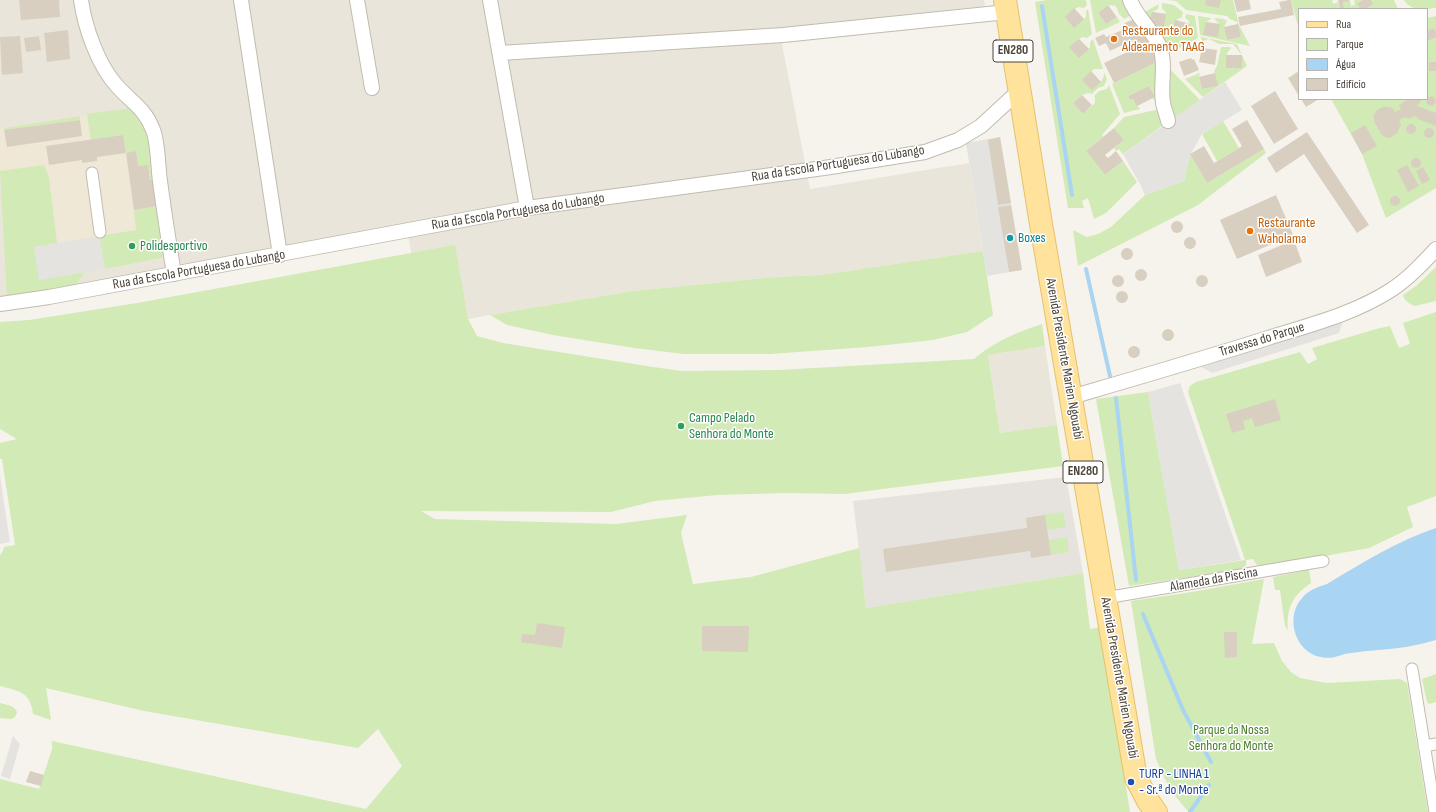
<!DOCTYPE html>
<meta charset="utf-8">
<style>
body{margin:0}
#map{position:relative;width:1436px;height:812px;overflow:hidden;background:#f6f3ec;font-family:"Sofia Sans Condensed",sans-serif}
canvas{display:block}
.legend{position:absolute;left:1298px;top:8px;width:130px;height:92px;box-sizing:border-box;background:#fff;border:1px solid #b7b4b0;margin:0;padding:5px 7px;list-style:none;font-size:12px;color:#4b4439}
.legend li{display:flex;align-items:center;gap:8px;height:20px}
.legend b{width:20px;border:1px solid #b7b4b0}
</style>
<div id="map">
<canvas width="1436" height="812"></canvas>
<ul class="legend">
<li><b style="height:5px;background:#ffe39c"></b>Rua</li>
<li><b style="height:11px;background:#d2eab5"></b>Parque</li>
<li><b style="height:11px;background:#a9d4f2"></b>Água</li>
<li><b style="height:11px;background:#d8cfc1"></b>Edifício</li>
</ul>
</div>
<script>
const c = document.querySelector('canvas').getContext('2d');
c.lineJoin = 'round';
function paint(path, color) { c.fillStyle = color; c.fill(path, 'evenodd'); }
function stroke(path, color, width, dash) { c.strokeStyle = color; c.lineWidth = width; c.lineCap = dash ? 'butt' : 'round'; c.setLineDash(dash || []); c.stroke(path); }
function drawText(font, color, halo, rows, align = 'center') {
  c.font = font + ' "Sofia Sans Condensed",sans-serif'; c.lineWidth = 3; c.setLineDash([]); c.textBaseline = 'middle'; c.strokeStyle = halo; c.fillStyle = color; for (const [text, x, y, turn = 0] of rows) {
    c.save(); c.translate(x, y); c.rotate((+turn || 0) * Math.PI / 180); c.textAlign = isNaN(turn) ? turn : align; if (halo) c.strokeText(text, 0, 0); c.fillText(text, 0, 0); c.restore();
  }
}
const residential = new Path2D(`
 M0,0H984L985,6L790,27L782,44L810,189L969,163L983,251L821,275L775,277L633,291L490,315L426,327L407,231L0,304Z
 M1045,346L1057,425L1000,433L988,355Z`);
const industrial = new Path2D(`
 M1066,477L1083,573L866,608L853,501Z`);
const education = new Path2D(`
 M132,108L149,133L165,257L85,272L75,286L0,178V128Z`);
const green = new Path2D(`
 M1047,0H1086L1087,5L1084,8L1079,7L1074,9L1084,19L1086,17V11L1088,9L1092,34L1087,38L1083,37L1079,39L1089,49L1090,47V42L1093,39L1103,69H1095L1091,71L1101,82L1104,76V72L1107,79L1104,86L1098,88L1092,94L1089,93L1082,95L1073,103L1083,114L1095,103V98L1094,96L1099,91L1107,89L1109,85L1120,114L1102,135L1103,137L1086,151L1105,175L1123,161L1137,182L1106,213L1094,219L1088,198L1082,201L1084,208H1068L1035,2Z
 M1090,0H1125L1131,15L1124,19L1119,14L1116,6L1108,5L1098,13L1106,24L1117,17L1120,22L1096,33Z
 M1167,0H1233L1239,25L1250,46L1200,35L1198,16L1211,18V19L1206,22L1219,24L1214,18L1224,19L1227,21L1224,27L1227,40L1241,37L1237,22L1230,19L1227,16L1186,10L1176,1Z
 M1291,0H1332L1333,4L1338,2L1340,9H1299V30Z
 M1350,0L1351,6L1355,5L1354,0H1394L1398,9H1341L1344,8L1343,2Z
 M1404,0H1436V8C1425,9 1411,12 1404,0Z
 M1162,3L1174,5L1183,12L1182,17L1176,20L1190,24L1188,20L1185,18L1186,14L1195,16L1198,38L1166,55L1141,14L1159,4L1158,9L1152,12L1166,14L1165,11L1162,9Z
 M1436,16V188L1386,218L1362,154L1331,99H1427V18Z
 M1201,37L1237,44L1247,66L1203,97L1185,79L1200,73L1199,77L1202,89L1217,86L1214,71L1217,66L1221,47H1230L1231,48L1227,53L1226,68H1242V55L1233,44H1219L1209,39L1202,41Z
 M1159,61L1157,105L1153,98L1155,97L1149,86L1128,96L1130,100L1133,99L1140,109L1124,113L1112,84Z
 M1168,67L1200,100L1173,119L1168,105Z
 M132,108L149,133L165,257L105,269L99,236L136,230L134,210L157,206L153,180H150L148,165L138,166L136,151L126,153L123,135L91,140L87,114Z
 M1160,109L1166,123L1123,154L1119,149L1116,151L1114,148L1124,140L1114,128L1124,117Z
 M80,116V120L4,130V128Z
 M1223,121L1239,148L1217,161L1202,134Z
 M1264,149L1266,153L1198,205L1078,266L1073,230L1087,237L1098,234L1111,227L1145,195L1184,181L1190,154L1207,183Z
 M44,165L49,177L57,243L34,247L39,280L85,272L75,286L7,296L0,171Z
 M455,245L468,319L477,336L503,343L640,365L681,371L778,370L974,359C996,341 1015,333 1042,324L1045,346L988,355L1000,433L1057,425L1063,466L844,494L786,493L717,495L655,501L611,512L421,511L435,519L616,524L687,515L681,533L693,584L751,577L859,548L866,608L1083,573L1090,629L1101,627L1130,812H0V779L39,789L52,749V741L366,809L402,766L378,729L358,748L144,711L46,688L51,720L33,714C31,692 19,691 0,686V555L3,551L4,547L15,545L2,459H0V443L17,439L0,429V322L29,320L137,303Z
 M983,251L993,315L967,332L933,340L868,347L770,354H684L634,348L553,335L507,325L490,315L633,291L775,277L821,275Z
 M1436,267V301L1415,306C1410,304 1404,301 1403,295L1416,286Z
 M1436,312V496L1407,507L1413,527L1369,548L1259,568L1253,559L1246,560C1247,565 1245,567 1241,569L1129,586L1096,399L1148,392L1179,570L1245,560L1188,392L1190,386L1196,382L1300,352L1308,364L1317,359L1312,348L1376,329L1390,326L1399,348L1410,344L1403,323Z
 M1063,512L1066,527L1047,530L1045,515Z
 M1067,537L1069,552L1051,555L1049,540Z
 M1309,570L1311,583C1293,595 1286,608 1288,630L1285,626L1280,590H1275L1273,577Z
 M1264,579L1252,644L1274,643L1282,661L1291,672L1300,678L1327,683L1400,679L1407,683L1428,812H1189C1172,794 1165,781 1156,759L1131,601L1186,593Z
 M1436,674V702L1429,704L1427,702L1422,679Z
 M0,703C7,705 14,705 17,712L15,717L11,719L0,718Z`);
const parking = new Path2D(`
 M1225,82L1242,110L1202,134L1190,155L1184,181L1145,195L1140,184L1123,154Z
 M1000,137L1022,270L987,276L966,143Z
 M99,236L105,269L39,280L34,247Z
 M1343,321L1339,333L1212,373L1201,367Z
 M1180,383L1241,560L1179,570L1148,392Z
 M0,476L10,542L0,544Z
 M13,736L20,744L10,779L1,776Z`);
const water = new Path2D(`
 M1436,528V640C1426,643 1416,645 1406,647C1388,650 1369,650 1351,653C1339,654 1335,660 1321,657C1295,653 1284,616 1303,597C1309,590 1318,587 1327,584C1362,563 1397,541 1436,528Z`);
const stream = new Path2D(`
 M1042,6L1072,195
 M1086,269L1110,376
 M1116,398L1136,580
 M1143,614L1183,710L1211,762
 M1190,812L1209,785`);
const building = new Path2D(`
 M19,0H59L60,17L21,20Z
 M1206,0H1221L1219,8L1205,5Z
 M1234,0H1249L1251,9L1237,12Z
 M1289,0H1291L1294,15L1240,26L1238,17L1281,9L1279,2Z
 M1338,0H1349V1L1343,2L1344,8L1340,9Z
 M1363,0H1371L1373,4L1366,9H1361L1357,4Z
 M1108,5L1117,17L1106,24L1098,13Z
 M1074,8L1084,19L1074,28L1065,17Z
 M1152,12L1166,14L1164,27L1149,24Z
 M1134,19L1144,36L1146,35L1159,61L1114,83L1104,63L1136,48L1133,40L1110,51L1106,43L1099,46L1095,38L1104,34L1106,37L1127,28L1125,23Z
 M1175,20L1190,24L1187,37L1172,33Z
 M1206,22L1220,24L1218,37L1203,35Z
 M1238,24L1241,37L1227,40L1224,27Z
 M1434,28L1436,33V37L1427,41V31Z
 M68,30L70,59L47,62L44,33Z
 M20,36L23,73L2,75L0,37Z
 M39,36L41,50L26,52L24,38Z
 M1079,39L1089,49L1079,58L1069,47Z
 M1202,48L1217,50L1215,65L1199,62Z
 M1226,55H1242V68H1226Z
 M1191,58L1192,60L1194,59L1199,70L1184,76L1179,62Z
 M1429,62H1436V71H1429Z
 M1091,71L1101,82L1092,90L1082,80Z
 M1299,71V96L1288,78Z
 M1215,73L1218,86L1202,89L1199,77Z
 M1149,86L1155,97L1137,106L1133,99L1130,100L1128,96Z
 M1275,91L1298,129L1274,144L1251,106Z
 M1082,95L1092,105L1083,114L1073,103Z
 M1426.5 101a4.5 4.5 0 1 1 9 0a4.5 4.5 0 1 1-9 0Z
 M1301,99H1319L1306,107Z
 M1408,99H1422L1417,106L1436,113V126L1418,119L1416,116L1407,119L1406,117L1399,120L1401,125L1397,133L1390,138L1385,137L1381,134L1374,121V115L1377,110L1383,107H1387L1392,108L1395,112L1401,109L1399,105Z
 M80,120L82,136L7,147L4,130Z
 M1247,120L1264,149L1207,183L1190,154L1204,146L1214,163L1239,148L1242,146L1232,129Z
 M1406 129a5 5 0 1 1 10 0a5 5 0 1 1-10 0Z
 M1365,125L1377,146L1362,154L1351,133Z
 M1114,128L1124,140L1105,155L1108,158L1116,151L1123,161L1105,175L1086,151Z
 M1424 133a5 5 0 1 1 10 0a5 5 0 1 1-10 0Z
 M1307,132L1369,225L1357,233L1304,154L1276,173L1267,158Z
 M123,135L126,153L97,157V161L82,163V160L49,165L46,146Z
 M1000,137L1011,203L998,205L988,140Z
 M136,151L138,166L148,165L150,180H153L157,206L134,210L126,153Z
 M1411 163a5 5 0 1 1 10 0a5 5 0 1 1-10 0Z
 M1407,165L1419,186L1408,192L1397,170Z
 M1423,167L1430,180L1422,184L1416,171Z
 M1276,195L1293,235L1237,259L1220,220Z
 M1390 201a5 5 0 1 1 10 0a5 5 0 1 1-10 0Z
 M1011,205L1022,270L1009,272L998,207Z
 M1171 227a6 6 0 1 1 12 0a6 6 0 1 1-12 0Z
 M1184 243a6 6 0 1 1 12 0a6 6 0 1 1-12 0Z
 M1294,240L1302,262L1266,277L1258,255Z
 M1121 254a6 6 0 1 1 12 0a6 6 0 1 1-12 0Z
 M1135 275a6 6 0 1 1 12 0a6 6 0 1 1-12 0Z
 M1196 281a6 6 0 1 1 12 0a6 6 0 1 1-12 0Z
 M1112 281a6 6 0 1 1 12 0a6 6 0 1 1-12 0Z
 M1116 297a6 6 0 1 1 12 0a6 6 0 1 1-12 0Z
 M1162 335a6 6 0 1 1 12 0a6 6 0 1 1-12 0Z
 M1128 352a6 6 0 1 1 12 0a6 6 0 1 1-12 0Z
 M1275,399L1281,420L1255,427L1252,418L1243,421L1245,429L1232,433L1226,414Z
 M1045,515L1051,555L1031,558L1030,551L886,572L883,549L1027,528L1026,518Z
 M537,623L565,627L562,648L521,642L522,634L535,635Z
 M702,626H749L748,652L702,651Z
 M1224,632H1237V657L1225,658Z
 M30,771L44,775L41,786L26,782Z`);
const pedestrian = new Path2D(`
 M92,173L100,232
 M1105,598L1323,561
 M1412,669L1435,812
 M1424,746L1436,744`);
const minor = new Path2D(`
 M81,0C85,28 98,65 117,86C131,102 145,108 153,130C158,141 158,168 160,181C164,212 169,243 174,274
 M241,0L280,255
 M357,0L372,88
 M490,0L527,208
 M1130,0C1137,19 1155,31 1161,50C1166,68 1160,85 1163,103C1164,109 1167,115 1168,121
 M500,53L783,35L1007,12
 M0,304L49,297L527,208L824,168L925,152L958,140L981,126L1019,91
 M1071,397C1136,378 1202,359 1268,338C1309,325 1354,314 1391,290C1408,279 1422,264 1436,249`);
const primary = new Path2D(`
 M1005,0L1040,218L1136,778L1148,801L1156,812`);
const markers = [
 [1114,39,4,"#e8710a"],
 [1250,231,4,"#e8710a"],
 [1010,238,4,"#0f9aa8"],
 [132,246,4,"#2e9e5b"],
 [681,426,4,"#2e9e5b"],
 [1131,782,4,"#1a4fb4"]
];
const shields = [
 [1013,51,40],
 [1083,472,40]
];
const shieldNames = [
 ["EN280",1013,51],
 ["EN280",1083,472]
];
const foodNames = [
 ["Restaurante do",1122,31],
 ["Aldeamento TAAG",1122,47],
 ["Restaurante",1258,223],
 ["Waholama",1258,239]
];
const streetNames = [
 ["Rua da Escola Portuguesa do Lubango",838,164,-9],
 ["Rua da Escola Portuguesa do Lubango",518,212,-9],
 ["Rua da Escola Portuguesa do Lubango",199,270,-10],
 ["Travessa do Parque",1262,340,-17],
 ["Avenida Presidente Marien Ngouabi",1064,359,80],
 ["Alameda da Piscina",1214,580,-10],
 ["Avenida Presidente Marien Ngouabi",1119,678,80]
];
const cultureNames = [
 ["Boxes",1018,238]
];
const leisureNames = [
 ["Polidesportivo",140,246],
 ["Campo Pelado",689,418],
 ["Senhora do Monte",689,434]
];
const parkNames = [
 ["Parque da Nossa",1231,730],
 ["Senhora do Monte",1231,746]
];
const transitNames = [
 ["TURP - LINHA 1",1139,774],
 ["- Sr.ª do Monte",1139,790]
];
paint(residential, '#eae5da');
paint(industrial, '#e6e2dd');
paint(education, '#efe8d6');
paint(green, '#d2eab5');
paint(parking, '#e5e3e0');
paint(water, '#a9d4f2');
stroke(stream, '#a9d4f2', 4);
paint(building, '#d8cfc1');
stroke(pedestrian, '#c2bbae', 13);
stroke(minor, '#c2bbae', 16);
stroke(primary, '#e6c16a', 24);
stroke(pedestrian, '#fff', 11);
stroke(minor, '#fff', 14);
stroke(primary, '#ffe39c', 22);
for (const [x, y, r, color] of markers) { const dot = new Path2D(); dot.arc(x, y, r, 0, 2 * Math.PI); c.fillStyle = color; c.fill(dot); stroke(dot, '#fff', 1.5); }
for (const [x, y, w] of shields) { const box = new Path2D(); box.roundRect(x - w / 2, y - 11, w, 22, 3); c.fillStyle = '#fff'; c.fill(box); stroke(box, '#4b4439', 1); }
drawText('bold 13px', '#4b4439', null, shieldNames);
drawText('14px', '#c56008', '#fff', foodNames, 'left');
drawText('14px', '#4b4439', '#fff', streetNames);
drawText('14px', '#0d838f', '#fff', cultureNames, 'left');
drawText('14px', '#27864d', '#fff', leisureNames, 'left');
drawText('14px', '#4a7f2a', '#fff', parkNames);
drawText('14px', '#164399', '#fff', transitNames, 'left');
</script>
